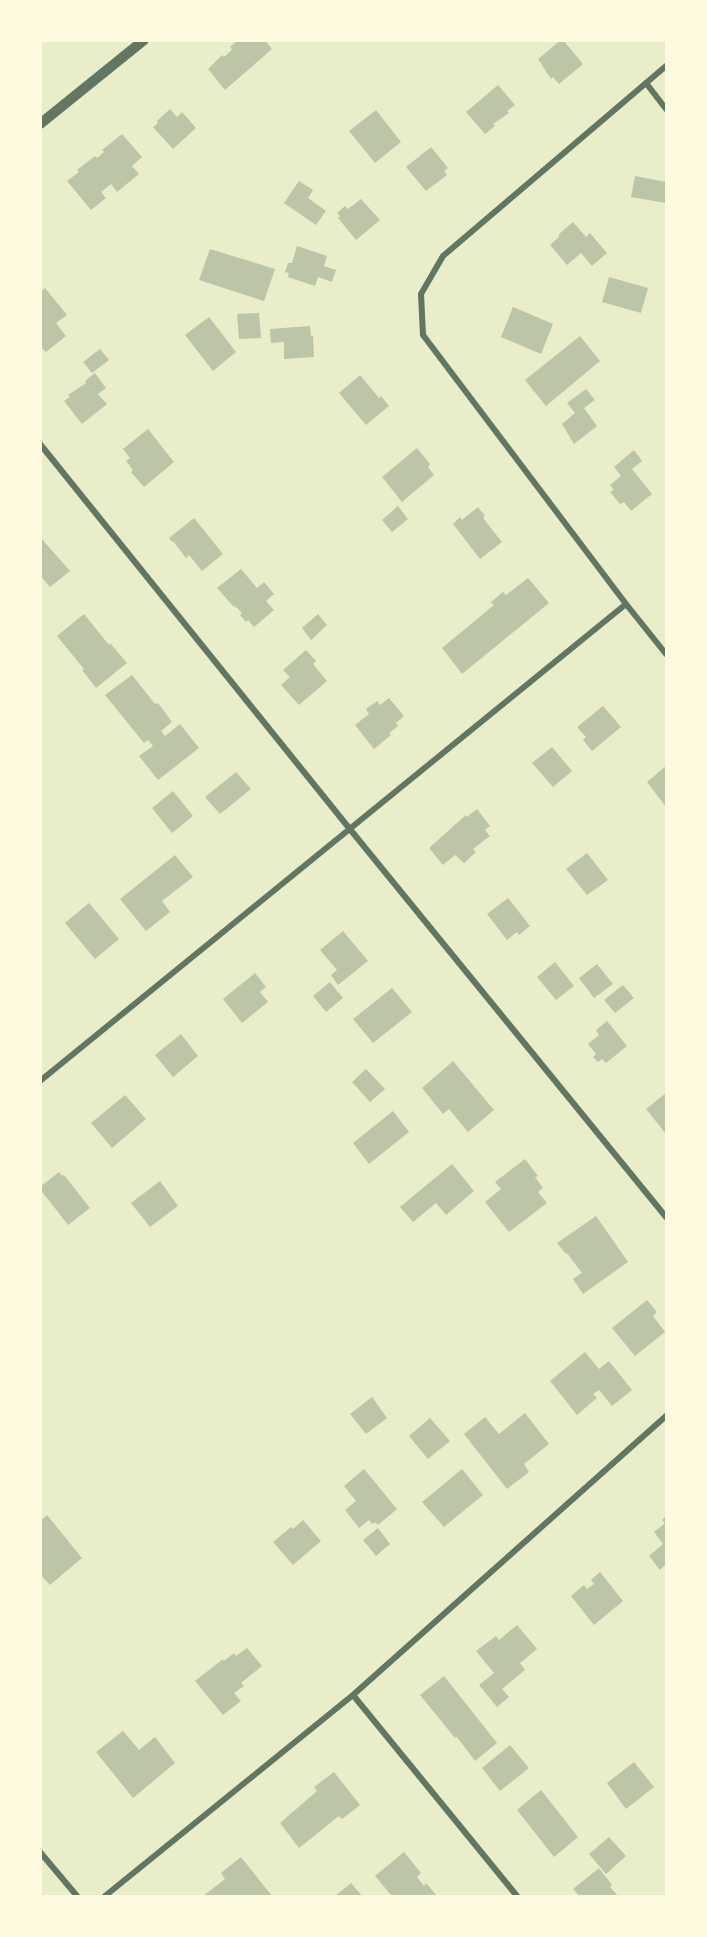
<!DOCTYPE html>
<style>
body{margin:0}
#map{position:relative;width:707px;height:1937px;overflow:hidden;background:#e9edc9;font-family:Lato,sans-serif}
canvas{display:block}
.frame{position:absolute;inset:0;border:42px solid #fefae0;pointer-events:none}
</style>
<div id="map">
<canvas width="707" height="1937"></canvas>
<div class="frame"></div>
</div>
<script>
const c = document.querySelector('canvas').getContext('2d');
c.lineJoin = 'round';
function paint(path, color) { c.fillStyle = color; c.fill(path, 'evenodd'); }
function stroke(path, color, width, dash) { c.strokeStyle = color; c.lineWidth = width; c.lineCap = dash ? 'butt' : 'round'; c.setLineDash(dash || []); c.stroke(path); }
const building = new Path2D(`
 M238,40H265L272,49L225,90L208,69L222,55L224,57L232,50L230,47Z
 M561,40H563L583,64L559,84L553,77L551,79L538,59Z
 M498,85L515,105L507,111L509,113L493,124L495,126L485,134L466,112Z
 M170,109L177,117L182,112L196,128L173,149L153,127L158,123L157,121Z
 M376,110L401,142L375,163L349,131Z
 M122,134L142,157L132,166L139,174L117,192L111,184L101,192L106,198L91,210L67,181L79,172L77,170L95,156L97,158L104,152L102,150Z
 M431,147L448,168L444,171L447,175L426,191L406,167Z
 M635,176L666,182V203L631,197Z
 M299,181L313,190L308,198L326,211L316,225L284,203Z
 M361,199L380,220L356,240L338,218L340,216L337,213L345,206L348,209Z
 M573,222L586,237L590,233L607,253L592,266L581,253L567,265L550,245L559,237V234Z
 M297,246L327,256L324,266L336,270L332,282L318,277L315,286L288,277L289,273L285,272L288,263H292Z
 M210,249L275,269L264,301L199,280Z
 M609,277L648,288L641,313L602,302Z
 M45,288L67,315L56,323L66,336L46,352L40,346V292Z
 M513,307L553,324L541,354L501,337Z
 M259,313L261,338L239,339L237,314Z
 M209,317L236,352L213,371L185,335Z
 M310,326L311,336H313L314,357L284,359V342L271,343L270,329Z
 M580,336L600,361L546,406L525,380Z
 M100,349L109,360L92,373L83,362Z
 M95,373L106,388L98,394L107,404L82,424L64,401L70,397L68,395L86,383L85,381Z
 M360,375L379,398L381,396L389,406L366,425L339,393Z
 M586,389L595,400L584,408L597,426L574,444L562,424L575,413L567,403Z
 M148,429L174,462L144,487L131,472L133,470L126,461L130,458L123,449Z
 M417,448L430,464L428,467L434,475L402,502L382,477Z
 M634,450L642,461L632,469L652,494L631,511L624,502L620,504L610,492L614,490L610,485L621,476L614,467Z
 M398,506L408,519L392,532L382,520Z
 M478,507L485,516L483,518L502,542L480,559L453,524L460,517L462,520Z
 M194,518L223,554L202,571L189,555L186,558L173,541L172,542L169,538Z
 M40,537L70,571L50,587L40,575Z
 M241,569L257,588L264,582L274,594L266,601L274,610L254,627L248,620L246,622L240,615L242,613L235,606L234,607L217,588Z
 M528,578L549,603L462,674L442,648L494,605L491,602L503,592L506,595Z
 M84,614L109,645L110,643L127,663L96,688L82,670L84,669L57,636Z
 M318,614L327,625L311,640L302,628Z
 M306,650L316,661L313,664L327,681L299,705L281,685L290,677L283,670Z
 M132,675L155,704L158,703L172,722L161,731L165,736L180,724L199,748L158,780L139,756L153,746L148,740L144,743L105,695Z
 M389,698L404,716L396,723L398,726L389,733L391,735L374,749L355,725L369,714L366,709L377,701L380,705Z
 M603,706L621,727L592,751L583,740L586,737L577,727Z
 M552,747L572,771L553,787L532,763Z
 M666,766V807L647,782Z
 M236,772L251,789L220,814L205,797Z
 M173,791L193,816L172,833L152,808Z
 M477,809L490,826L485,830L490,836L473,849L476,852L464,863L455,855L443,865L429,848L466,815L467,817Z
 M587,853L608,880L587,895L566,869Z
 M175,855L193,877L162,901L170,912L146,931L120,899Z
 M508,898L530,926L519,935L517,932L507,940L487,914Z
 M89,903L119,939L95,959L65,923Z
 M343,931L368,961L338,985L331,975L337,970L320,950Z
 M555,962L574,986L556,1000L537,977Z
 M597,964L613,984L594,998L579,978Z
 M255,973L266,987L260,992L268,1002L242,1023L223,999Z
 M330,982L343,998L326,1012L313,996Z
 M623,985L634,998L615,1013L604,1000Z
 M392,988L412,1012L373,1043L353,1019Z
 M607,1021L627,1046L606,1063L602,1059L598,1062L593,1057L596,1054L588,1044L599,1035L596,1030Z
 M181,1034L198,1056L173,1077L155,1055Z
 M453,1061L494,1110L468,1132L449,1109L443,1114L422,1088Z
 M366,1069L385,1089L370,1102L352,1082Z
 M666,1093V1134L646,1109Z
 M125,1095L146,1119L112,1148L91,1123Z
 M393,1111L409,1132L369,1164L353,1143Z
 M525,1159L538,1176L535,1177L543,1188L538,1192L547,1203L509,1232L485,1202L501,1189L495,1182Z
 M452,1164L474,1191L446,1215L436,1203L413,1222L400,1207Z
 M59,1172L62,1176L64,1175L90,1208L68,1225L40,1189V1187Z
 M160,1181L178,1206L150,1227L131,1203Z
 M596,1216L628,1262L583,1294L573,1279L582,1273L567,1253L566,1254L557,1243Z
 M647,1300L657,1312L653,1316L665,1332L635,1356L612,1328Z
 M585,1352L599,1369L609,1361L632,1390L612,1406L599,1390L593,1394L597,1398L577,1415L550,1381Z
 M372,1397L387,1418L366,1434L350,1414Z
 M525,1413L549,1444L524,1464L529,1472L507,1489L464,1434L485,1417L499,1434Z
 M430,1418L450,1441L428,1459L409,1436Z
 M364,1469L397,1509L378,1525L375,1522L372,1524L369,1520L359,1528L345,1510L356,1501L344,1486Z
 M462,1469L483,1495L444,1527L422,1502Z
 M47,1515L82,1558L50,1585L40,1574V1521Z
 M666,1516V1564L660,1570L649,1556L663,1544L654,1532L665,1523L662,1520Z
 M303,1520L321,1541L293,1565L273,1542L291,1527L293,1529Z
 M378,1528L390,1544L376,1556L363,1540Z
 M600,1572L623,1601L594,1625L571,1596L584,1585L587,1589L594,1584L591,1580Z
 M517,1625L537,1649L520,1663L525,1670L502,1689L509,1697L497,1707L479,1685L494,1673L476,1651L496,1636L499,1640Z
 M247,1648L262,1666L241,1683L244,1686L234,1693L241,1701L223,1715L195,1681L223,1659L224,1661L234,1653L236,1656Z
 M444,1676L497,1743L475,1761L457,1737L455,1738L420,1695Z
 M123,1731L139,1750L155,1737L175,1763L133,1798L96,1752Z
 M510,1745L529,1768L500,1791L482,1768Z
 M634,1762L654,1787L626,1809L607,1783Z
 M334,1772L360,1805L342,1819L339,1816L299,1848L280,1823L317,1791L314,1787Z
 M541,1790L578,1837L554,1857L517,1810Z
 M609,1837L626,1856L606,1874L589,1854Z
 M404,1852L421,1873L417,1877L424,1886L426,1883L437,1896H392L375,1876Z
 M241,1857L272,1896H203L225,1879L221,1873Z
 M599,1868L612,1885L610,1887L618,1896H579L573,1889Z
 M351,1883L362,1896H335Z`);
const minor = new Path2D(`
 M666,66L443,256L421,294L423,335L626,604L666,654
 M646,83L666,109
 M40,444L349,828L666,1217
 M40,1081L626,604
 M353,1695L517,1896
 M40,1852L77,1896
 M105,1896L353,1695L666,1416`);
const tertiary = new Path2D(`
 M40,124L144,40`);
paint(building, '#bcc5a7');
stroke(minor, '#617663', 6);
stroke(tertiary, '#617663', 10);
</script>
